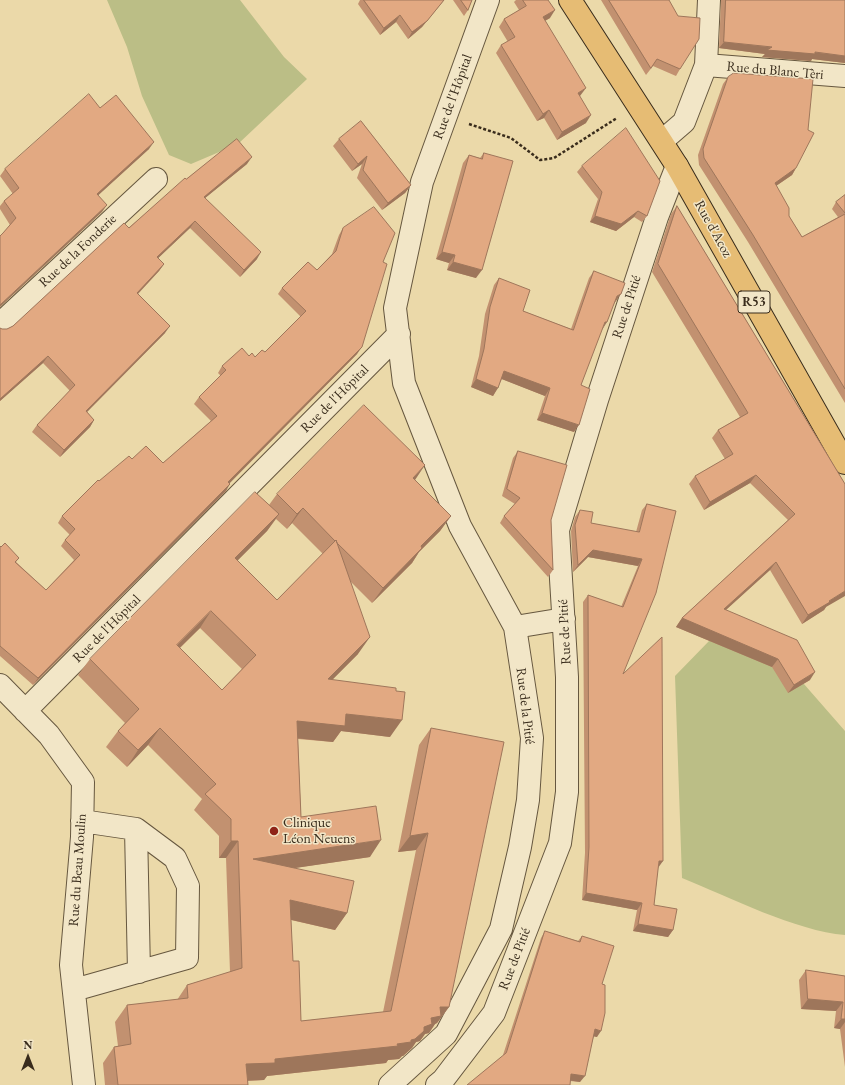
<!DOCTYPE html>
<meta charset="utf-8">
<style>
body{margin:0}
#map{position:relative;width:845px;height:1085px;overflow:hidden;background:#ebd9a9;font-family:"EB Garamond",serif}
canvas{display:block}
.north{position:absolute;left:8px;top:1037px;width:40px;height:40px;-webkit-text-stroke:3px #f2e6c7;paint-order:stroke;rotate:0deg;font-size:11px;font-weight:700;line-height:16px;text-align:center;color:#392c1c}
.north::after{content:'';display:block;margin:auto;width:14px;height:18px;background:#392c1c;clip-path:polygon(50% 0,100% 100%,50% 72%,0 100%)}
</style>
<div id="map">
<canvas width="845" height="1085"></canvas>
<div class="north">N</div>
</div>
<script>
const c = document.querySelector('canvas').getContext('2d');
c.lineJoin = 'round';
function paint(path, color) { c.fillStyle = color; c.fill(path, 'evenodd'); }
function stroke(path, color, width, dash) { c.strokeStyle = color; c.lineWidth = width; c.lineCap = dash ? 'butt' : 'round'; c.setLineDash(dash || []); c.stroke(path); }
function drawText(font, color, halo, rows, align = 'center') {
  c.font = font + ' "EB Garamond",serif'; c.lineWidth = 3; c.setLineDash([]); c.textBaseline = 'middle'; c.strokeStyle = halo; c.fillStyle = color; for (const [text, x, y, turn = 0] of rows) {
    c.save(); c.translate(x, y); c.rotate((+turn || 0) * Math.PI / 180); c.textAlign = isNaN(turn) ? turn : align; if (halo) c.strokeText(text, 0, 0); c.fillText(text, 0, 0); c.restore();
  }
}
const green = new Path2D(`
 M107,0H240L284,57L307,79L238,144L191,164L169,155L142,96L127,47Z
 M710,640L769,644L845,731V935C796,931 729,897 682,878L675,676Z`);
const path = new Path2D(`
 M469,124L511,138L540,160L554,158L617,118`);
const minor = new Path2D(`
 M706,65L845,76
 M662,141L684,122L706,65L709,0
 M0,324L156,179
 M515,627L564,619
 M0,685L49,735L83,782L82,837L71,965L84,1085
 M25,711L399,334
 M136,829L139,972
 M74,990L187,958L188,886L175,858L136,829L82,821
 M390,1085L446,1034L501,929L520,847L528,800L532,738L515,627L460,526L404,383L395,308L422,182L488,0
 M437,1085L443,1080L494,1013L560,843L567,792V677L558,530L597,400L657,217L677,166`);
const major = new Path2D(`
 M570,0L677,166L845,463`);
const wall = new Path2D(`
 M360,0H444L422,27L408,39L396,22L380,35L358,4Z
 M453,0H472L468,10L464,16Z
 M516,0H548L550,18L545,21L580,96H579L586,123L557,140L544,118L537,121L496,53L501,45L508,42L499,27L504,19L519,10L514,2Z
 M601,0H669L680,69L676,76L653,66L646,75Z
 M721,0H845V63L812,59L811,61L762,57L765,54L719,48Z
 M728,77L796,168L792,175L776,186L789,216L802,237L838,217L832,209L836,202L845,195V403L748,242L699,165L698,155L723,84Z
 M100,108L149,149L98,195L102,212L3,233L10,225L0,209V206L4,201L13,194L0,176L5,169Z
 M361,121L411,185L405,193L382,210L357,178L362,164L352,171L333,146L339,139Z
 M484,153L476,278L447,270L449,263L436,259L463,163L469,155L480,158Z
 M247,164L205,198L257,259L240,277L190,228L158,258L164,264L159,271L138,294L165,333L87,412L94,420L90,427L60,457L32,432L37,425L70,391L43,363L0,401V328L2,329H7L13,326L186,179Z
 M582,166L647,216L642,222L634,217L616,231L590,222L598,199L577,172Z
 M677,206L845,484L826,607L824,610L802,624L770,570L726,610L810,680L788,693L772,667L676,627L682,618L788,520L750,483L704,510L689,484L695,476L725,459L712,438L718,430L740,417L652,272L671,214Z
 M343,228L383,262L357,354L229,483L226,491L33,685L0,656V546L19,558L16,562L46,590L74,560L61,546L65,540L70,535L58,523L62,516L99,481L132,459L163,463L211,421L194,404L199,397L221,376L218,373L222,366L249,356L255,357L265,352L301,317L278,294L282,288L317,270L332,254L339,235Z
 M594,271L616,301L615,302L602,329L581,385L574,432L537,420L545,396L502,379L493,396L471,387L479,356L485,314L494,285L499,278L523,311L571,329L589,278Z
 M518,451L551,520L553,570L548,577L500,523L504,516L515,504L502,496L513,458Z
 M415,480L451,516L440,531L419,552L412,563L372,603L351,582L358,654L332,680L390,737L341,731L333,742L298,739L301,817L370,857L294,868L347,913L335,930L291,920L293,961L301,1021L383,1012L416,850L398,852L419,745L431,728L449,1007L437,1023L435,1024L429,1033L425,1034L420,1041L416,1042L412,1048L403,1056H402L399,1059L388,1060L386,1063L267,1076L264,1080L248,1081V1085H105L103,1063L114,1047L118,1046L115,1022L127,1005L177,1000L187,985L230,972L226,858H219V836L194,810L202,799L148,745L127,767L106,747L118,731L125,723L78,675L90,659L269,505L277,494ZM276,519L287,529L292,523L323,554L277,600L237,561L267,531ZM200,628L242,669L222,690L180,648Z
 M647,504L676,511L623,674L658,868L654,905L673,930L668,937L633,931L637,910L582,900L585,853L583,602L588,595L621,607L638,566L588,557L573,572L571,531L575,517L580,510L591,523L636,532L642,510Z
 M545,931L578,941L582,936L602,984L597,1037L594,1036L580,1082L570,1081L503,1055L541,938Z
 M806,970L845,976V1067L840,1029L834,1028L836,1011L801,1009L799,980Z`);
const shadedWall = new Path2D(`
 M444,0L422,27L408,39L412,32Z
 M555,10L550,18L537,25L543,17Z
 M400,15L396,22L380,35L384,28Z
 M724,42L845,56V63L812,59L811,61L762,57L765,54L719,48Z
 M586,88L580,96L572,101L578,93Z
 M549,110L544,118L537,121L543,114Z
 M591,115L586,123L557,140L562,132Z
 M154,142L149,149L92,201L97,194Z
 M367,156L362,164L352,171L358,164Z
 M252,157L247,164L199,203L204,197Z
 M796,168L792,175L770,190L775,183Z
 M411,185L405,193L382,210L388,203Z
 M107,205L102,212L0,307V305Z
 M638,211L634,217L616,231L590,222L595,216Z
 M195,221L190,228L152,264L157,257Z
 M261,252L257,259L240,277L244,270Z
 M442,252L455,255L449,263L436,259Z
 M453,262L482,270L476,278L447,270Z
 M164,264L159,271L132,300L137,293Z
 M621,294L616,301L612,304L617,296Z
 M605,322H607L602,330Z
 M170,326L165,333L81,418L86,411Z
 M362,347L357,354L224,489L228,482Z
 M48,356L43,363L0,401V399Z
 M504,371L550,388L545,396L499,378Z
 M476,379L498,388L493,396L471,387Z
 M542,413L579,425L574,432L537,420Z
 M94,420L90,427L60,457L64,450Z
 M425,465L415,480L402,493L413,478Z
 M756,475L750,483L704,510L710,502Z
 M230,484L226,491L33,685L38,678Z
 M303,508L292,523L287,529L297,514Z
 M279,514L267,531L223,575L235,558Z
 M451,516L440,531L419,552L412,563L372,603L383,588L421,546Z
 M593,550L642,559L638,566L588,557L573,572L578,565Z
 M776,562L770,570L718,617L724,609Z
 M845,591V596L826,607L824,610L802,624L808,615L829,601Z
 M211,611L200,628L165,662L177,645Z
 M682,618L778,659L772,667L676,627Z
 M370,637L358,654L316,696L328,679Z
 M815,672L810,680L788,693L794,685Z
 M346,714L402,720L390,737L341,731L333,742L285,737L297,721Z
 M160,728L148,745L127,767L138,750Z
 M428,833L416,850L398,852L410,836Z
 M381,840L370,857L241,876L253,859Z
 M231,841H238L226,858H219Z
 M659,861H663L658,868Z
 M586,893L642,903L637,910L582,900Z
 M290,900L347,913L335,930L279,917Z
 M638,924L673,930L668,937L633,931Z
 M808,999L843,1002L836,1011L801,1009Z
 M440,1007H449L437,1023L435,1024L429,1033L425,1034L420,1041L416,1042L412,1048L403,1056H402L399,1059L388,1060L386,1063L267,1076L264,1080L234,1081L246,1064L275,1059L397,1044L411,1040L424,1027Z
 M841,1019H845V1022L840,1029L834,1028Z
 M595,1029L601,1031L597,1037L591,1036Z
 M571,1074L585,1076L580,1082L567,1080Z`);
const building = new Path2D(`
 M364,0H444L427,21L412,32L400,15L384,28Z
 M461,0H472L468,10Z
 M523,0H548L555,10L543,17L586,88L578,93L591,115L562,132L549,110L543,114L501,45L515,37L504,19L526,6Z
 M609,0H669L678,16L700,18L699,39L680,69L657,59L651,68Z
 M726,0H845V56L815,52V54L767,50L772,47L724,42Z
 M734,73L813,79L808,130L814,133L796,168L775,183L789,208V216L802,237L845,214V389L753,235L704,158L703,149L728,77Z
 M89,94L100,108L116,95L154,142L97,194L107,205L0,305V236L3,233L16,218L4,201L19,188L5,169Z
 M361,121L411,185L388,203L363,170L367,156L358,164L339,139Z
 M626,128L660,181L647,216L638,211L621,224L595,216L602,192L582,166Z
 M237,139L252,157L204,197L261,252L244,270L195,221L157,257L164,264L137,293L170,326L86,411L94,420L64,450L37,425L75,385L48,356L0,399V328L2,329H7L13,326L124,223L129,228L185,178L186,179Z
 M484,153L513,161L482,270L453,262L455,255L442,252L469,155L482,159Z
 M845,195V213L836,202Z
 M677,206L845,484V591L829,601L830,602L808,615L776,562L724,609L797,640L815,672L794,685L778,659L682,618L795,514L756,475L710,502L695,476L733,454L718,430L748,413L658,264Z
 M374,207L395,233L383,262L387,264L362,347L228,482L230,484L38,678L0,646V546L1,547L5,543L19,558L15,562L46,590L80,555L65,540L75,529L62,516L98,480L99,481L129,456L132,459L146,446L163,463L217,416L199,397L226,370L222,366L242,348L249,356L252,353L255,357L262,350L265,352L306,311L282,288L308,262L317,270L336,251L343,228Z
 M594,271L625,283L621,294L617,296L607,322H605L581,385L590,389L579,425L542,413L550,388L504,371L498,388L476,379L484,349L490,307L499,278L530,290L523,311L573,330Z
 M364,405L425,465L413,478L451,516L421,546L422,548L383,588L337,543L336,540L335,541L303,508L297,514L277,494Z
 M518,451L567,465L551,520L553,570L504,516L520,498L507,489Z
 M255,492L279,514L235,558L277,600L336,540L370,637L328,679L396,688V691L405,692L402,720L346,714L345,726L297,721L301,817L376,806L381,840L253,859L354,881L347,913L290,900L293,961H299L301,1021L391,1011L428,833L410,836L431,728L504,742L449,1007H440L441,1016L431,1018L432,1024L424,1027V1031L415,1039L411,1040V1042L397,1044L398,1046L275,1059V1063L246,1064L248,1085H118L114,1047L131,1044L127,1005L188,998L187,985L242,968L238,841H231V819L205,794L216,784L160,728L138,750L118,731L139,709L90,659ZM211,611L256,655L222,690L177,645Z
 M647,504L676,511L656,593L623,674L662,637L663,861H659L654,905L677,909L673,930L638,924L642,903L586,893L589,847L588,595L623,607L642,559L593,550L578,565L575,525L580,510L593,512L591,523L639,532Z
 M545,931L580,942L582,936L614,946L602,984L605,985V1013L601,1031L595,1029L585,1076L571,1074L570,1085H467L506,1053Z
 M806,970L845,976V1019H841L843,1002L808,999Z`);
const markers = [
 [274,831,5,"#8f2418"]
];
const shields = [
 [754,302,32]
];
const shieldNames = [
 ["R53",754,302]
];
const streetNames = [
 ["Rue du Blanc Tèri",775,71,5],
 ["Rue de l'Hôpital",453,97,-70],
 ["Rue d'Acoz",713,229,61],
 ["Rue de la Fonderie",78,251,-43],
 ["Rue de Pitié",627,307,-72],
 ["Rue de l'Hôpital",335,399,-45],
 ["Rue de l'Hôpital",107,629,-45],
 ["Rue de Pitié",565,632,-93],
 ["Rue de la Pitié",525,706,83],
 ["Rue du Beau Moulin",78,870,-86],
 ["Rue de Pitié",515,959,-69]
];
const poiNames = [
 ["Clinique",283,823],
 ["Léon Neuens",283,839]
];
paint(green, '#bbbe86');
stroke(minor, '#66573f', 24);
stroke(major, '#392c1c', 24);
stroke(path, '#392c1c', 2.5, [3, 2]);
stroke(minor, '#f2e6c7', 22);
stroke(major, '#e6bc74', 22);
paint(wall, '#c29170');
paint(shadedWall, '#9e765b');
paint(building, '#e2a982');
stroke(building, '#9e765b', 1);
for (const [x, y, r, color] of markers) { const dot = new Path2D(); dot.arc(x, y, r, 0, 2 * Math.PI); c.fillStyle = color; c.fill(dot); stroke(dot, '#f2e6c7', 1.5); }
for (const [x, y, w] of shields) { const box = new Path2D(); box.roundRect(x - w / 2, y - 11, w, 22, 3); c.fillStyle = '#f2e6c7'; c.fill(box); stroke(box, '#392c1c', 1); }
drawText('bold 13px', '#392c1c', null, shieldNames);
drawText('14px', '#392c1c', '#f2e6c7', streetNames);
drawText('14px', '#392c1c', '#f2e6c7', poiNames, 'left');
</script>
